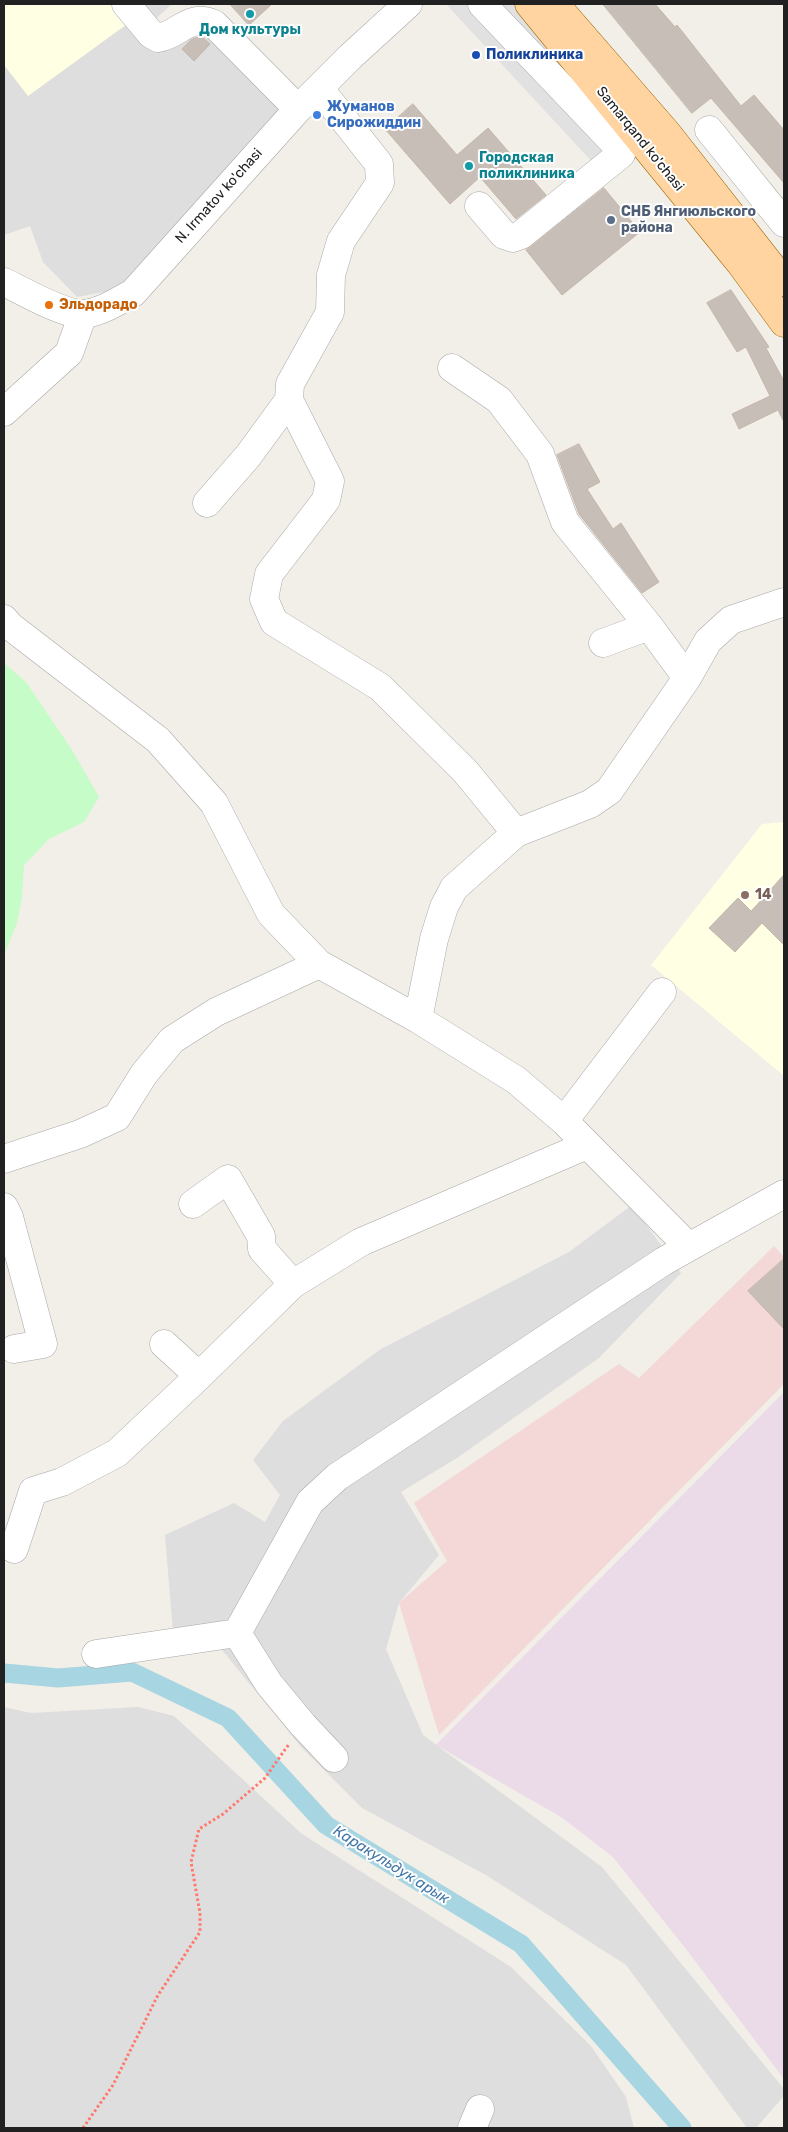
<!DOCTYPE html>
<meta charset="utf-8">
<style>
body{margin:0}
#map{position:relative;width:788px;height:2132px;overflow:hidden;background:#f2eee8;font-family:Rubik,sans-serif}
canvas{display:block}
.frame{position:absolute;inset:0;border:5px solid #212121;pointer-events:none}
</style>
<div id="map">
<canvas width="788" height="2132"></canvas>
<div class="frame"></div>
</div>
<script>
const c = document.querySelector('canvas').getContext('2d');
c.lineJoin = 'round';
function paint(path, color) { c.fillStyle = color; c.fill(path, 'evenodd'); }
function stroke(path, color, width, dash) { c.strokeStyle = color; c.lineWidth = width; c.lineCap = dash ? 'butt' : 'round'; c.setLineDash(dash || []); c.stroke(path); }
function drawText(font, color, halo, rows, align = 'center') {
  c.font = font + ' Rubik,sans-serif'; c.lineWidth = 4; c.setLineDash([]); c.textBaseline = 'middle'; c.strokeStyle = halo; c.fillStyle = color; for (const [text, x, y, turn = 0] of rows) {
    c.save(); c.translate(x, y); c.rotate((+turn || 0) * Math.PI / 180); c.textAlign = isNaN(turn) ? turn : align; if (halo) c.strokeText(text, 0, 0); c.fillText(text, 0, 0); c.restore();
  }
}
const residential = new Path2D(`
 M4,4H117L154,49L191,30L214,37L284,106L120,289L77,297L43,262L30,226L4,235Z
 M135,4H172L151,23Z
 M632,1205L681,1273L599,1358L457,1458L401,1492L439,1555L399,1603L386,1649L423,1735L602,1867L784,2089V2096L756,2128H747L626,1965L486,1875L362,1808L301,1747L218,1645H174L165,1535L234,1503L265,1522L280,1495L253,1460L283,1421L381,1349L569,1252Z
 M4,1707L31,1713L138,1707L174,1716L302,1834L511,1967L591,2046L626,2097L634,2128H4Z`);
const commercial = new Path2D(`
 M774,1246L784,1257V1384L439,1735L399,1603L447,1561L414,1503L619,1364L639,1378Z`);
const industrial = new Path2D(`
 M784,1392V2079L686,1949L612,1856L561,1817L436,1745Z`);
const education = new Path2D(`
 M4,4H115L130,22L28,96L4,65Z
 M784,822V1076L651,965L762,824Z`);
const park = new Path2D(`
 M4,663L26,682L72,750L99,797L84,822L49,839L24,865L22,897L17,923L4,955Z`);
const parking = new Path2D(`
 M446,4H519L638,152L607,178Z`);
const canal = new Path2D(`
 M4,1673L58,1678L132,1672L228,1718L326,1825L521,1944L682,2128`);
const building = new Path2D(`
 M230,4H272L249,25Z
 M603,4H655L675,27L677,25L741,106L754,95L784,130V183L711,98L692,113Z
 M199,37H202L210,44L194,61L182,49L191,40Z
 M413,104L457,155L488,128L546,195L516,219L480,177L450,204L385,129Z
 M604,188L640,232L562,295L526,250Z
 M731,290L769,347L766,348L784,381V422L778,410L739,429L732,414L770,396L746,347L737,352L707,303Z
 M579,444L600,482L587,489L613,529L621,523L659,582L642,593L579,514L557,455Z
 M784,875V945L762,923L735,952L709,928L738,898L751,911Z
 M784,1259V1329L748,1291Z`);
const path = new Path2D(`
 M83,2128L113,2085L158,1995L200,1932V1913L191,1862L199,1829L223,1814L265,1778L289,1744`);
const minor = new Path2D(`
 M126,4L151,34L158,38C181,34 188,13 214,24L298,109
 M319,88L379,164L380,183L341,241L331,275L330,312L290,384L289,400L330,481L326,500L269,574L264,599L274,622L380,687L465,771L516,833
 M709,130L784,223
 M479,206L504,235L513,238L521,235L621,154L620,149L482,4
 M4,282C23,291 62,314 83,314C100,313 118,301 133,293L298,109L350,57L408,4
 M452,368L499,400L540,454L565,522L649,626L687,678
 M4,412L69,353L83,314
 M207,503L248,456L289,400
 M4,619L10,626L158,740L214,803L271,914L319,964L418,1019L516,1080L564,1121L689,1247
 M603,643L649,626
 M418,1019L434,939L444,907L454,888L516,833L590,804L609,791L687,678L708,641L731,620L784,602
 M564,1121L662,992
 M4,1159L80,1134L117,1117L144,1074L172,1040L216,1012L319,964
 M193,1204L228,1179L261,1236L262,1249L293,1284L199,1376
 M4,1207L9,1217L43,1344L14,1349
 M293,1284L361,1242L587,1145
 M14,1549L33,1491L62,1482L117,1453L199,1376L164,1344
 M237,1633L310,1502L337,1477L664,1261L784,1194
 M237,1633L269,1684L303,1725L334,1758
 M96,1654L237,1633
 M472,2128L480,2109`);
const major = new Path2D(`
 M529,4L740,263L784,323
 M555,4L667,133L784,282`);
const markers = [
 [250,14,5,"#0f9aa8"],
 [476,55,5,"#1a4fb4"],
 [317,115,5,"#3f7fe0"],
 [469,166,5,"#0f9aa8"],
 [611,220,5,"#5c6f8a"],
 [49,305,5,"#e8710a"],
 [745,895,5,"#8d6e63"]
];
const cultureNames = [
 ["Дом культуры",250,30],
 ["Городская",479,158,"left"],
 ["поликлиника",479,174,"left"]
];
const transitNames = [
 ["Поликлиника",486,55]
];
const shopNames = [
 ["Жуманов",327,107],
 ["Сирожиддин",327,123]
];
const streetNames = [
 ["Samarqand ko'chasi",640,139,51],
 ["N. Irmatov ko'chasi",219,196,-48]
];
const serviceNames = [
 ["СНБ Янгиюльского",621,212],
 ["района",621,228]
];
const foodNames = [
 ["Эльдорадо",59,305]
];
const educationNames = [
 ["14",755,895]
];
const waterNames = [
 ["Каракульдук арык",391,1865,32]
];
paint(residential, '#dfdede');
paint(commercial, '#f3d8d7');
paint(industrial, '#ebdae8');
paint(education, '#ffffe4');
paint(park, '#c5fcc8');
paint(parking, '#e1e1e1');
stroke(canal, '#a7d5e1', 19);
paint(building, '#c7beb7');
stroke(building, '#c4b5a9', 1);
stroke(minor, '#a8a8a8', 29);
stroke(major, '#9f6800', 29);
stroke(path, '#ff786c', 3, [2.5, 2.5]);
stroke(minor, '#fff', 28);
stroke(major, '#ffd4a0', 28);
for (const [x, y, r, color] of markers) { const dot = new Path2D(); dot.arc(x, y, r, 0, 2 * Math.PI); c.fillStyle = color; c.fill(dot); stroke(dot, '#fff', 2); }
drawText('bold 14px', '#0d838f', '#fff', cultureNames);
drawText('bold 14px', '#164399', '#fff', transitNames, 'left');
drawText('bold 14px', '#366cbe', '#fff', shopNames, 'left');
drawText('14px', '#212121', '#fff', streetNames);
drawText('bold 14px', '#4e5e75', '#fff', serviceNames, 'left');
drawText('bold 14px', '#c56008', '#fff', foodNames, 'left');
drawText('bold 14px', '#785e54', '#fff', educationNames, 'left');
drawText('italic 15px', '#4276a6', '#fff', waterNames);
</script>
